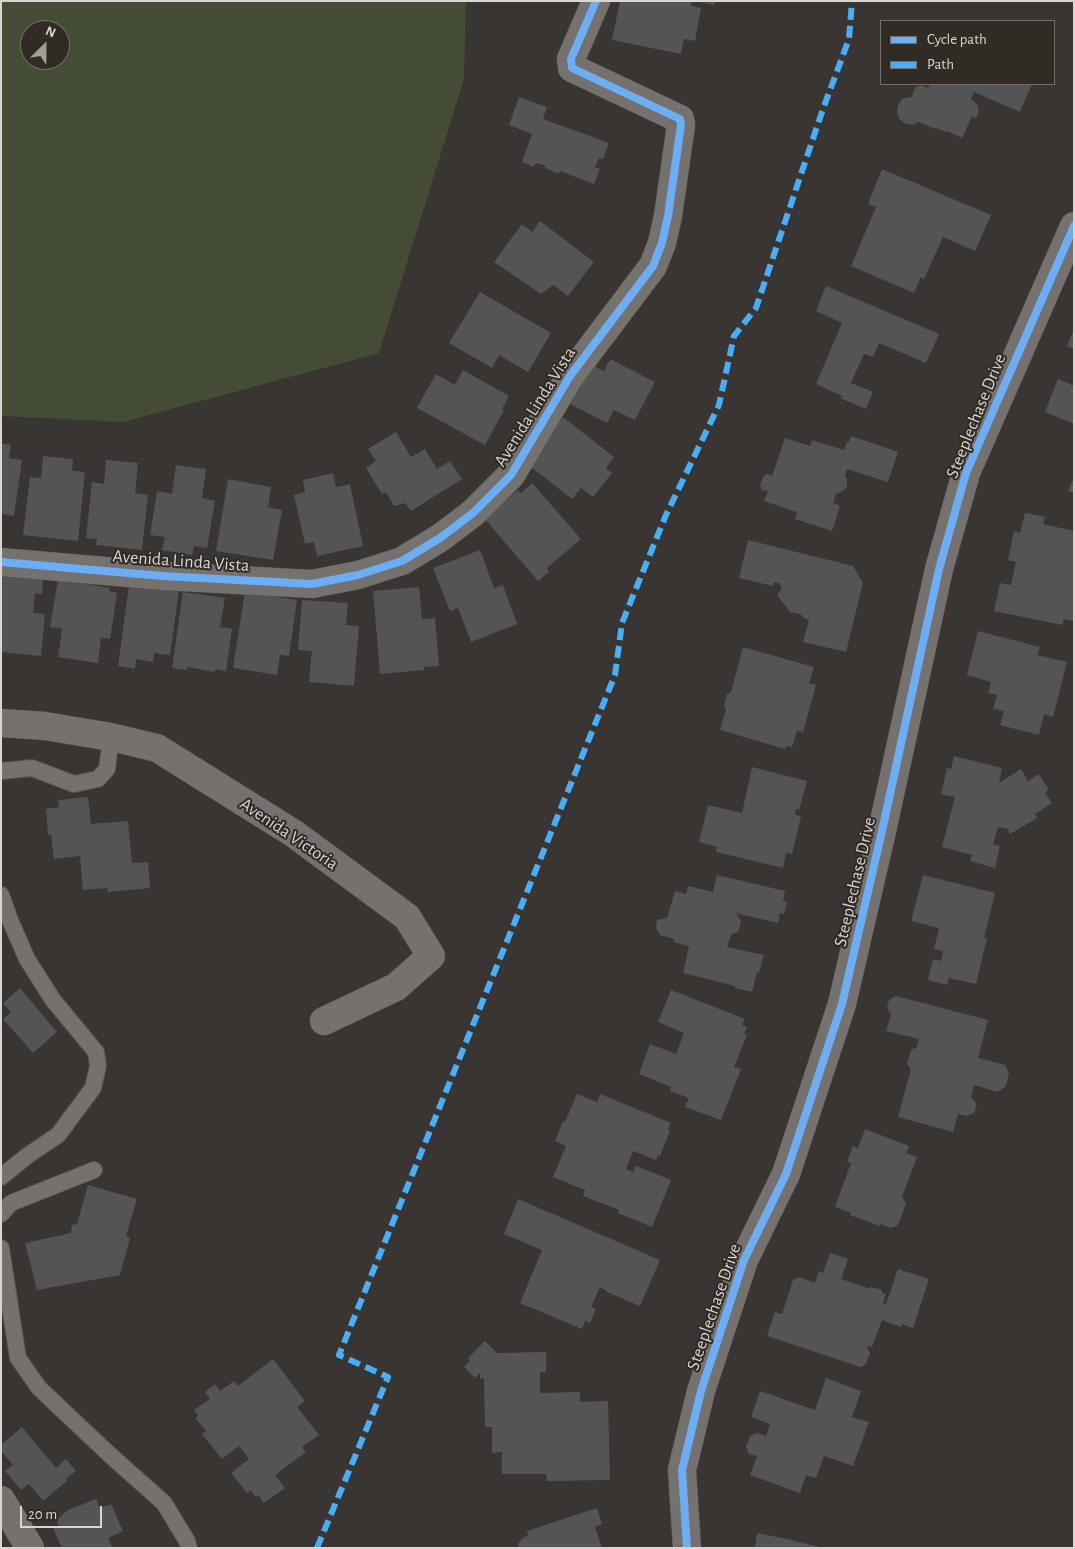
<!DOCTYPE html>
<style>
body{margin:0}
#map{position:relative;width:1075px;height:1549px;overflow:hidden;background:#383532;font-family:"Alegreya Sans",sans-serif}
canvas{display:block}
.frame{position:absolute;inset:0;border:2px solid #d9d5d1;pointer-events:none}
.legend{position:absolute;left:880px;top:20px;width:175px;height:65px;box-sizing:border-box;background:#312b25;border:1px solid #746f6a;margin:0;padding:6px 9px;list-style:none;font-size:15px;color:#d9d5d1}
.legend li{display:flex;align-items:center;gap:10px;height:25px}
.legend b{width:25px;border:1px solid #746f6a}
.north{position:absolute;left:20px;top:20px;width:50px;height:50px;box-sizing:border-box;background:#312b25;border:1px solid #746f6a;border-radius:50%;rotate:23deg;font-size:14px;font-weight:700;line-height:20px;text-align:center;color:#d9d5d1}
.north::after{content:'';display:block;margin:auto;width:18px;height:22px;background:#a19d99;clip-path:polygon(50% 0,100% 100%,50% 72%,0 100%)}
.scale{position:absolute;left:20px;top:1506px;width:82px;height:22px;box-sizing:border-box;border:2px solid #d9d5d1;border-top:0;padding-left:6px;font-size:15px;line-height:18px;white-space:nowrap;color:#d9d5d1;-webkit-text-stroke:4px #312b25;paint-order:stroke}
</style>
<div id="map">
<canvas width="1075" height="1549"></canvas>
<div class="frame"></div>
<ul class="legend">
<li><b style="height:6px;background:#6dadf4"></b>Cycle path</li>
<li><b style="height:6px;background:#49aef6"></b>Path</li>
</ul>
<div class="north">N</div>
<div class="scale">20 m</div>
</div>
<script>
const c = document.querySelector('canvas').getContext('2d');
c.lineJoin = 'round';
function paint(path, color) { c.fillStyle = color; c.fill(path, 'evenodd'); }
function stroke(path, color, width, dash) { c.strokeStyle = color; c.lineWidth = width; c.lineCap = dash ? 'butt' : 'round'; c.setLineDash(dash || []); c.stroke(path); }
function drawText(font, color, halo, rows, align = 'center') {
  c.font = font + ' "Alegreya Sans",sans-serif'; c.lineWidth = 4; c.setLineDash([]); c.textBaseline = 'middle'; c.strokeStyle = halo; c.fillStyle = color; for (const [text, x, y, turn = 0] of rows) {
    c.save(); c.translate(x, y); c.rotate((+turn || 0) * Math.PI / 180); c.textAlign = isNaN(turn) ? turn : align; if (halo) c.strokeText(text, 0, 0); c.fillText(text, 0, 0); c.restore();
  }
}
const green = new Path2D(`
 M1,1H466L464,79L379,353L123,422L1,416ZM30,30H60V60H30Z`);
const building = new Path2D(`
 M620,1H692L691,6L701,8L695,41L684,39L681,54L612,40Z
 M698,1H715L714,5Z
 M930,84H1032L1020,112L974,92L971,99L977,104L979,112L976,118L972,116L962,138L946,131V132L936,128L935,129L919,122L912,125L905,123L899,119L897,112L898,105L902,99L912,97L913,92L916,87L921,85L928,88Z
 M519,97L547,107L543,119L609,143L603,159L599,158L595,167L600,169L594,184L560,171L559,174L545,168L546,166L536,163L534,167L522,162L532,134L509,125Z
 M882,169L991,215L975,251L943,237L924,279L921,277L914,293L851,266L876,207L868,204Z
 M540,221L594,262L568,296L553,285L541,294L494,262L522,224L532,232Z
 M826,286L939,334L926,363L879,343L873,357L864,354L851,383L873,392L866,409L840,398L842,396L816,384L842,323L816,311Z
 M480,292L551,333L528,372L499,355L492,368L449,343Z
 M1074,329V349L1067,346Z
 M610,359L655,382L635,420L614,410L607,423L566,402L586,362L604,371Z
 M463,370L509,396L502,409L504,410L485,445L417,408L436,374L455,385Z
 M1058,379L1074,386V424L1045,412Z
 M563,417L614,457L606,468L612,473L593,497L581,488L572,499L526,463Z
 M396,432L411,457L425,449L437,469L450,461L462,479L411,511L405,503L394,506L386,492L382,494L366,468L376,461L368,449Z
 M851,436L898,452L888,482L847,469L845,476L847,479V486L843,491L836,494L833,503L840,506L832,531L795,519L797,512L764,501L768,491L762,490L760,485L763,477L767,474L772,476L785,438L810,446L812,440L844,450L847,442H849Z
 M1,443L11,445L9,458L22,460L14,516L1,514Z
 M43,456L73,459L72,471L85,472L78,541L23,535L30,477L41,478Z
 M106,460L138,463L135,493L148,495L142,550L96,545L97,539L86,538L92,482L104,484Z
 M176,465L206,469L202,498L215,501L207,548L194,546L192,555L162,550L165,537L150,535L157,491L172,494Z
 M333,473L336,487L350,484L363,546L317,556L314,542L305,544L294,495L305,492L303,480Z
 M1074,478V493L1068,491Z
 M228,479L271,487L268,507L282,510L273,560L216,551Z
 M532,483L581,539L547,568L549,572L538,581L485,519L518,490L521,493Z
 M1025,513L1045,517L1043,524L1074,531V621L1064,619L1062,625L994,611L1000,583L1011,585L1016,562L1008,560L1014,531L1020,533Z
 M748,540L853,566L863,583L846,652L803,642L809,620L804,618L800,614L790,612L777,595L782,588L779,583L774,582L773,586L739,578Z
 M480,550L494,588L503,585L517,624L471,642L458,608L450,611L433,568Z
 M1,575L43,580L42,594L35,593L33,613L45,614L41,656L1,652Z
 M58,579L109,588V591L117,593L110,639L101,638L98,663L58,657L62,629L50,627Z
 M129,585L179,590L170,655L154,653L153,662L136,659L135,669L118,666Z
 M419,587L422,619L435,618L439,666L424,667V670L380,674L373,591Z
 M183,592L225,598L220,627L232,629L226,671L215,669V672L187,667V670L172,668Z
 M245,592L297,600L289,656L280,655L277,675L233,668Z
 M302,600L348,603L346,625L359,626L354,686L309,682L312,651L298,650Z
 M978,631L1040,647L1037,655L1067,662L1053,717L1044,714L1039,735L1000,725L1004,711L993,709L997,695L988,693L991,682L967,675Z
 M743,647L814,667L809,683L816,685L803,732L797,731L792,747L786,746L785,749L720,730L726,709L724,705L727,694L731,692Z
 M954,756L1002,768L999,783L1021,769L1028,781L1039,774L1049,790L1045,792L1052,803L1035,814L1037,818L1010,834L1007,829L998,827L993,844L1000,846L995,868L970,861L972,855L942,847L955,797L941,794L947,768L951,769Z
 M752,767L807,781L799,810L796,809L795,815L801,816L792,854L786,853L783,868L716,852L717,847L699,842L708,805L742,813Z
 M88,797L91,824L128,821L132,863L148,862L150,888L108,892L107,888L83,890L80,856L54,859L51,835H48L46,809L59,807L58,800Z
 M717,875L785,891L783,901L787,902L784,914L780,913L778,923L735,913V914H737L741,921L739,931L731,935L727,947L764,955L759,973L757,972L752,992L735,988V986L683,973L689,946L674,942V939L660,935L656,928L657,920L667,918L675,891L686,894L688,886L713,892Z
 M923,875L995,893L984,938H987L976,984L949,978L947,985L928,980L933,959L941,961L943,951L934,949L939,928L911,921Z
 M20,988L57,1032L33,1053L3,1019L11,1012L3,1003Z
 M671,990L745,1019L742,1025L747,1027L744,1034L747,1035L734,1067L741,1069L721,1120L685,1107L689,1098L670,1091L671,1087L639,1074L650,1044L676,1054L684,1033L658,1022Z
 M896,996L988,1020L978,1058L1005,1065L1009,1073L1006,1086L998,1092L974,1085L971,1097L977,1104L974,1113L966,1116L958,1114L953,1132L898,1117L911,1069L907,1064L911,1050L917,1047L919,1039L886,1031L891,1015L887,1008L889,1000Z
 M577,1094L597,1102L600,1094L671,1123L668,1129L670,1130L660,1156L658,1155L656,1160L633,1151L626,1169L633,1172L636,1166L671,1180L652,1227L618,1213L619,1210L583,1196L585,1190L553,1177L566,1146L555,1141L563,1121L565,1122Z
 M865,1129L909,1146L906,1153L917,1157L902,1197L906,1204L898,1225L891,1228L880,1224V1226L850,1215L851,1213L835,1207L851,1163L847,1162L853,1146L858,1148Z
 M88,1185L137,1199L126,1236L130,1238L120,1275L37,1290L25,1243L71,1233L72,1225L77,1224Z
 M518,1199L660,1260L640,1306L607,1292V1291L600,1287L591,1307L596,1309L590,1323L585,1321L582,1329L520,1303L542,1250L504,1234Z
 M830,1253L848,1259L841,1279L871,1289V1287L882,1290V1293L886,1294L883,1303L886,1304L898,1269L929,1279L913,1328L902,1324L901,1327L882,1320L872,1347L868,1346L867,1347L870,1353L866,1364L860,1367L767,1336L775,1312L782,1314L793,1280L799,1277L815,1283L819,1271L823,1273Z
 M485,1341L497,1353L546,1352V1372H540V1393L580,1392V1402L608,1401L610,1480L547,1481L546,1474H502V1452L492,1453V1427H485L484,1378L480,1379V1373L475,1378L464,1367L470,1360L468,1358Z
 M273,1359L305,1401L297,1407L319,1435L302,1447L306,1452L275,1475L285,1488L264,1503L258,1495L255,1497L251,1490L247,1493L231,1473L249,1459L239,1446L222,1459L202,1434L206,1431L195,1418L198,1416L194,1410L210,1399L205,1392L215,1384L220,1391L234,1381L238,1386Z
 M826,1378L861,1391L852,1417L869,1422L853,1466L824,1456L816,1478L806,1475L800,1493L750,1475L757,1456L749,1454L746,1447L750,1436L757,1433L766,1436L770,1424L751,1417L760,1391L815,1410Z
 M22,1427L56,1468L66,1459L76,1471L66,1479L67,1481L43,1501L29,1484L21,1490L5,1471L13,1465L1,1451V1445Z
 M96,1499L100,1508L111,1504L123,1531L108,1538L113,1548H62L53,1528L59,1526L56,1520L68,1510Z
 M597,1508L602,1524L595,1527L602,1548H519L518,1544L524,1537L528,1536L527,1531Z
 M757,1533L787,1539L823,1548H755Z`);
const service = new Path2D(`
 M1,771L32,768L74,784L98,779L107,769L111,737
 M1,895L10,920L27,959L53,1000L96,1052L98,1066L93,1088L58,1135L27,1156L1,1177
 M1,1214L11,1203L94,1170
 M1,1248L18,1358L39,1388L110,1455L164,1503L187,1541L189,1548`);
const minor = new Path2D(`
 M1,562L163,576L312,584L358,575L402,561L440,538L473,513L511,475L570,376L653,266L662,243L668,216L681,125L680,119L572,68L571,59L596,1
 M1,723L45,726L111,737L157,748L293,833L407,917L431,956L396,987L324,1021
 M1,1500L30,1548
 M687,1548L682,1470L701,1391L744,1260L786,1174L842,1004L882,831L939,569L966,473L1074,226`);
const quiet = new Path2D(`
 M317,1548L388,1377L339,1355L615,675L622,623L666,515L719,405L734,336L756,308L823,109L849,39L852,1`);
const cycleway = new Path2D(`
 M1,562L163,576L312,584L358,575L402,561L440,538L473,513L511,475L570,376L653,266L662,243L668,216L681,125L680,119L572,68L571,59L596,1
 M687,1548L682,1470L701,1391L744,1260L786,1174L842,1004L882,831L939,569L966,473L1074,226`);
const streetNames = [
 ["Avenida Linda Vista",535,407,-58],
 ["Steeplechase Drive",976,416,-68],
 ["Avenida Linda Vista",181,561,4],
 ["Avenida Victoria",289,834,34],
 ["Steeplechase Drive",855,882,-77],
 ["Steeplechase Drive",714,1307,-71]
];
paint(green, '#454c36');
paint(building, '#555454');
stroke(service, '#54514e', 18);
stroke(minor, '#54514e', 29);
stroke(service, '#74716e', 16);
stroke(minor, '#74716e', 28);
stroke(quiet, '#49aef6', 6, [12, 6]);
stroke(cycleway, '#6dadf4', 8);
drawText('18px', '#d9d5d1', '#312b25', streetNames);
</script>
